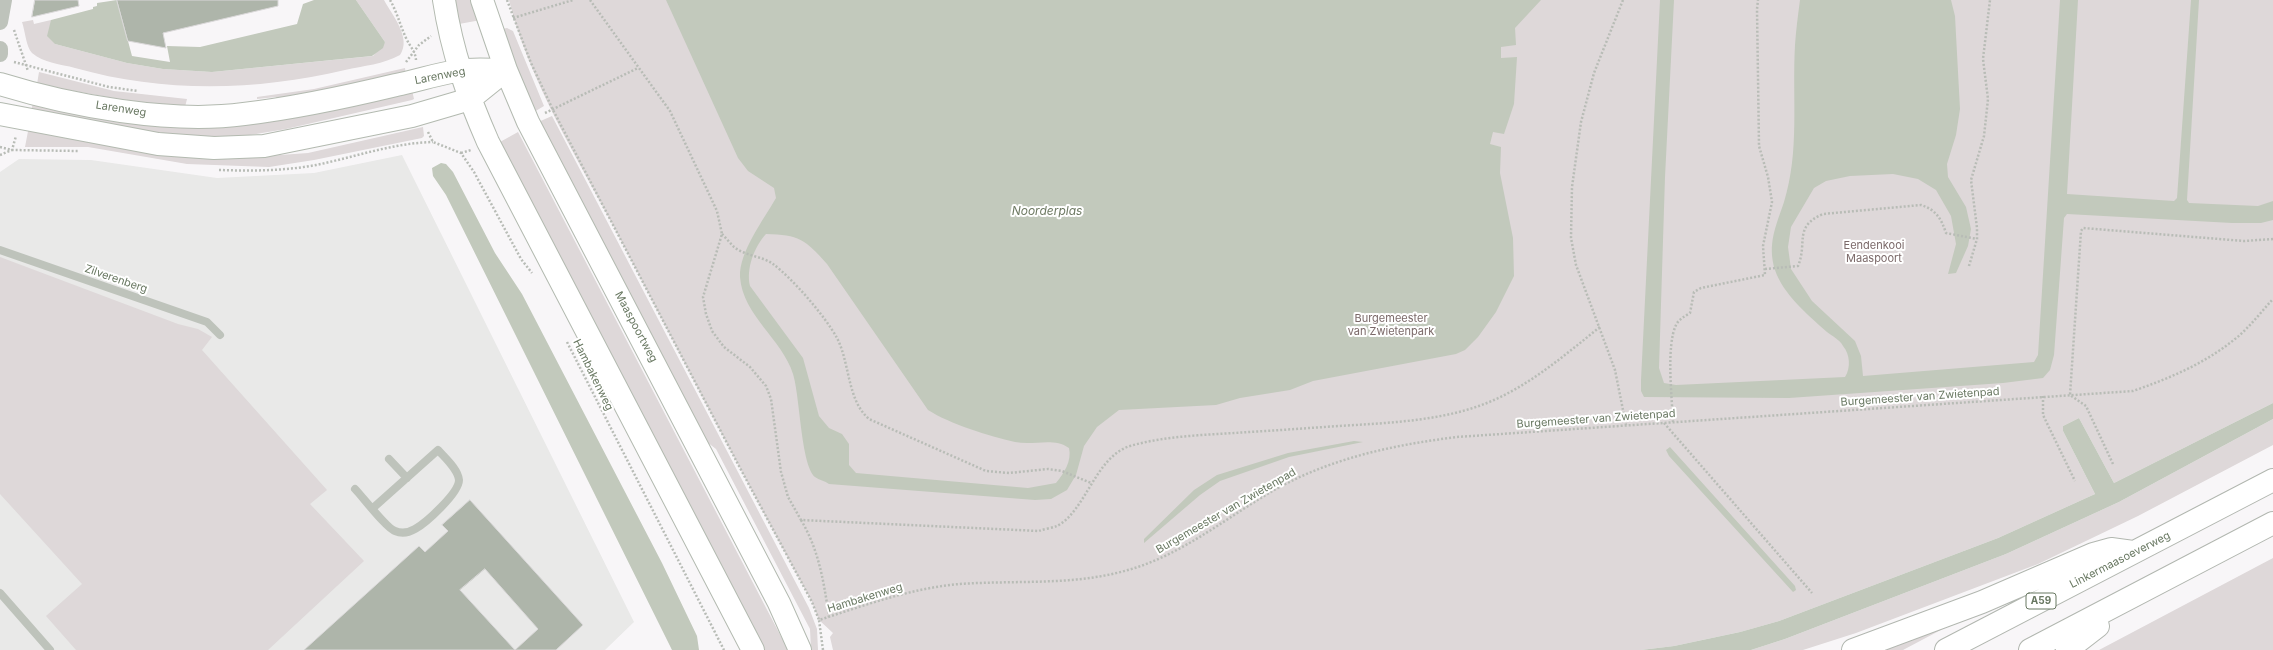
<!DOCTYPE html>
<style>
body{margin:0}
canvas{display:block;background:#f8f6f8}
</style>
<canvas width="2273" height="650"></canvas>
<script>
const c = document.querySelector('canvas').getContext('2d');
c.lineJoin = 'round';
function paint(path, color) { c.fillStyle = color; c.fill(path, 'evenodd'); }
function stroke(path, color, width, dash) { c.strokeStyle = color; c.lineWidth = width; c.lineCap = dash ? 'butt' : 'round'; c.setLineDash(dash || []); c.stroke(path); }
function drawText(font, color, halo, rows, align = 'center') {
  c.font = font + ' Inter,sans-serif'; c.lineWidth = 4; c.setLineDash([]); c.textBaseline = 'middle'; c.strokeStyle = halo; c.fillStyle = color; for (const [text, x, y, turn = 0] of rows) {
    c.save(); c.translate(x, y); c.rotate((+turn || 0) * Math.PI / 180); c.textAlign = isNaN(turn) ? turn : align; if (halo) c.strokeText(text, 0, 0); c.fillText(text, 0, 0); c.restore();
  }
}
const built = new Path2D(`
 M402,155L634,622L605,650H0V172L19,159L91,160L217,178L314,173Z`);
const green = new Path2D(`
 M356,0H384C392,15 412,38 400,55C384,64 363,66 345,70C255,91 164,93 75,68C61,64 43,63 32,53C26,47 25,30 22,22L33,20L34,24L51,20L55,44L127,63L163,69L212,72L373,56L385,42Z
 M455,0H476L481,20L459,24Z
 M509,0H2273V403L2114,483L2079,418L2063,426V431L2095,494L1998,538L1779,621L1740,632L1674,646L1641,650H833L830,637L833,633L819,620L812,602C745,480 681,356 617,233C578,159 529,81 509,0Z
 M507,28L513,31L544,106L534,112L497,30Z
 M405,68L406,76L277,104L276,97L257,99V97L314,89Z
 M39,72L114,91L187,99L185,107C135,102 86,94 37,84Z
 M412,90L414,99L412,100L286,129L238,137L168,138L31,111L33,103L140,122Z
 M552,116L809,608L817,629L818,650H811L810,629L716,449L698,435L536,123Z
 M29,126L204,156L239,158L308,153L423,127L424,136L422,138L314,160L269,167L187,164L88,147H25Z
 M518,132L788,650H765L500,142Z
 M0,257L178,324L198,329L212,337L202,350L327,490L310,504L364,561L268,650H76L46,616L82,584L0,494Z
 M2273,419V445L2138,516L2038,564L1856,633L1803,650H1751L1785,639L2006,554L2119,502Z
 M2273,558V650H2099Z
 M1954,623L1903,650H1874Z`);
const water = new Path2D(`
 M117,0L132,56L170,62L167,46L200,47L297,24L303,4L314,0H356L385,42L383,48L372,56L212,72L163,69L127,63L55,44L47,36L51,20L93,9V7L97,6V3Z
 M666,0H1541L1515,28L1516,45L1501,47V58L1517,57L1514,104L1504,134L1493,132L1490,144L1501,147L1500,173L1513,238L1514,276L1496,312L1478,337L1465,350L1456,354L1313,381L1290,390L1240,398L1216,405L1119,410L1097,427L1084,446L1076,475L1067,490L1051,499L1035,500L829,484C825,481 819,480 815,477C801,465 800,396 793,374C782,339 743,316 740,277C739,252 764,219 776,198L774,188L748,171L738,158ZM766,234C799,235 805,239 827,264L928,410C950,424 989,436 1015,442C1034,446 1053,437 1069,448C1072,461 1064,473 1056,483L1028,488L856,473L849,465V444L842,434L829,428L819,416L803,358L750,286C746,269 754,247 766,234Z
 M1660,0H1674L1665,177L1659,368L1664,383L1676,385L1845,377C1851,368 1850,354 1843,346C1840,340 1832,336 1827,332C1808,315 1783,294 1775,270C1767,244 1776,226 1784,202C1800,151 1792,98 1795,45C1796,30 1798,15 1800,0H1951L1955,16L1960,109L1956,135L1947,164L1948,177L1966,207L1971,229L1968,246L1956,273L1948,274L1956,244L1951,216L1936,190L1918,179L1893,174L1850,176L1826,181L1814,188L1791,227L1788,247L1791,269L1812,301L1855,341L1861,356L1863,376L2034,362L2038,355L2060,0H2078L2067,194L2174,201L2177,198L2191,0H2199L2187,200L2189,203L2258,206L2273,201V220L2261,223H2232L2067,214L2064,218L2054,355L2050,370L2043,378L2003,383L1789,398L1644,397L1641,391V380Z
 M441,163L446,164L453,172L495,253L522,294L662,563L697,636L699,650H672L446,195L433,176L432,168Z
 M2273,403V419L2119,502L2006,554L1785,639L1751,650H1641L1674,646L1740,632L1779,621L1998,538L2095,494L2063,431V426L2079,418L2114,483Z
 M1354,441L1363,442L1289,457L1220,481L1200,495L1144,543V539L1194,490L1217,475L1288,453Z
 M1670,447L1795,586L1796,590L1793,592L1669,456L1666,450Z`);
const building = new Path2D(`
 M35,0H78L79,6L32,17Z
 M117,0H278V6L163,33L166,48L128,41Z
 M470,500L583,625L556,650H304L419,546L425,552L448,531L442,525ZM485,569L538,629L515,650L460,590Z`);
const path = new Path2D(`
 M390,0C397,12 400,25 406,38C410,47 415,50 416,60
 M507,0L531,63L553,110L740,468L812,602L819,620
 M590,0L670,111L717,211L722,234L703,297L706,314L712,331L724,347L750,367L766,386L771,399L781,472L788,497L801,520L1039,531C1044,529 1052,528 1057,526C1086,511 1095,457 1130,446C1168,435 1210,435 1249,432C1285,430 1320,427 1356,425C1402,422 1451,419 1494,400C1534,382 1566,354 1600,327
 M1623,0L1594,73L1581,122L1572,187L1571,238L1576,265L1615,370L1626,425
 M513,18L573,0
 M14,30L28,71
 M14,62L109,87L138,91
 M406,62L419,45L431,36
 M545,113L638,68
 M428,132L433,142L461,153L474,172L521,259L532,273
 M0,147L12,150L79,151
 M461,153L471,150
 M0,155L12,150L16,136
 M219,170C251,171 284,171 316,165C355,157 393,143 433,142
 M722,234C726,238 730,243 734,247C745,256 762,256 773,264C793,279 825,316 837,338C850,363 847,400 869,419L986,471L1009,473L1048,469L1062,471L1091,483
 M1969,266L1977,239V228L1971,180L1984,136L1988,99L1983,59L1990,0
 M1765,269L1798,266C1808,242 1793,227 1823,214L1921,205C1936,210 1941,218 1946,233L1977,239
 M567,342L724,650
 M2043,396V415L2075,481
 M1673,422C1672,398 1666,346 1676,325C1679,319 1684,317 1690,313L1694,292L1701,288L1765,275L1763,246L1772,202L1768,177L1759,146L1757,9L1758,0
 M1664,423L1812,593
 M2113,464L2086,406L2070,395L2081,231L2083,228L2244,241L2273,239
 M801,520C819,550 824,583 829,617
 M823,650L819,620C865,605 912,588 960,584C1016,580 1073,586 1128,570C1182,555 1227,517 1276,489C1332,458 1393,445 1457,437L2133,391C2170,378 2204,364 2235,339C2249,328 2261,312 2273,299`);
const lane = new Path2D(`
 M0,250L207,322L220,335
 M389,459L407,478
 M355,489C362,496 387,529 395,531C402,534 408,533 415,529C426,523 459,493 459,480C458,469 445,458 438,450L373,508
 M0,593L50,650`);
const street = new Path2D(`
 M0,22L4,0
 M0,49V54`);
const secondary = new Path2D(`
 M444,0C452,52 467,94 488,142L753,650
 M482,0L506,70L528,122L779,603L800,650
 M0,84C71,106 171,124 244,114C295,108 346,97 396,85C416,81 437,74 457,71C473,68 490,70 506,70
 M0,114L158,144L214,148L264,146L412,116L470,99L506,70`);
const highway = new Path2D(`
 M1853,650L1982,602L2093,554L2111,549L2133,552
 M1946,650L2273,480
 M2030,650L2273,523
 M2067,650L2098,626`);
const shields = [
 [2041,601,30]
];
const shieldNames = [
 ["A59",2041,601]
];
const streetNames = [
 ["Larenweg",440,76,-11],
 ["Larenweg",121,109,9],
 ["Zilverenberg",116,279,19],
 ["Maaspoortweg",636,327,62],
 ["Hambakenweg",593,375,64],
 ["Burgemeester van Zwietenpad",1920,397,-4],
 ["Burgemeester van Zwietenpad",1596,419,-4],
 ["Burgemeester van Zwietenpad",1226,511,-30],
 ["Linkermaasoeverweg",2120,560,-27],
 ["Hambakenweg",865,598,-17]
];
const parkNames = [
 ["Eendenkooi",1874,246],
 ["Maaspoort",1874,259],
 ["Burgemeester",1391,319],
 ["van Zwietenpark",1391,332]
];
const waterNames = [
 ["Noorderplas",1047,211]
];
paint(built, '#e9e9e8');
paint(green, '#ded8d9');
paint(water, '#c2c9bc');
paint(building, '#aeb5aa');
stroke(building, '#dad8d9', 1);
stroke(secondary, '#b3bab0', 24);
stroke(highway, '#b2b7b0', 24);
stroke(path, '#b8bcb6', 2.5, [2, 2]);
stroke(lane, '#bec3bb', 8);
stroke(street, '#bec3bb', 16);
stroke(secondary, '#fff', 22);
stroke(highway, '#fff', 22);
for (const [x, y, w] of shields) { const box = new Path2D(); box.roundRect(x - w / 2, y - 8, w, 16, 3); c.fillStyle = '#fff'; c.fill(box); stroke(box, '#697862', 1); }
drawText('bold 10px', '#697862', null, shieldNames);
drawText('11px', '#697862', '#fff', streetNames);
drawText('11px', '#7b6969', '#fff', parkNames);
drawText('italic 12px', '#6c7861', '#fff', waterNames);
</script>
